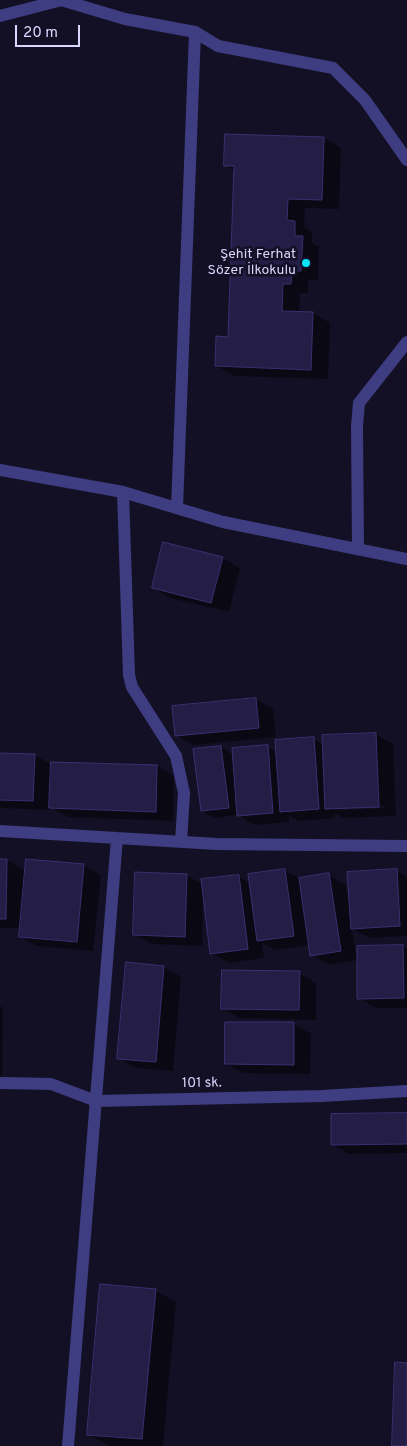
<!DOCTYPE html>
<meta charset="utf-8">
<style>
body{margin:0}
#map{position:relative;width:407px;height:1446px;overflow:hidden;background:#131025;font-family:Overpass,sans-serif}
canvas{display:block}
.scale{position:absolute;left:15px;top:25px;width:65px;height:22px;box-sizing:border-box;border:2px solid #d9d6fd;border-top:0;padding-left:6px;font-size:15px;line-height:18px;white-space:nowrap;color:#d9d6fd;-webkit-text-stroke:4px #131025;paint-order:stroke}
</style>
<div id="map">
<canvas width="407" height="1446"></canvas>
<div class="scale">20 m</div>
</div>
<script>
const c = document.querySelector('canvas').getContext('2d');
c.lineJoin = 'round';
function paint(path, color) { c.fillStyle = color; c.fill(path, 'evenodd'); }
function stroke(path, color, width, dash) { c.strokeStyle = color; c.lineWidth = width; c.lineCap = dash ? 'butt' : 'round'; c.setLineDash(dash || []); c.stroke(path); }
function drawText(font, color, halo, rows, align = 'center') {
  c.font = font + ' Overpass,sans-serif'; c.lineWidth = 5; c.setLineDash([]); c.textBaseline = 'middle'; c.strokeStyle = halo; c.fillStyle = color; for (const [text, x, y, turn = 0] of rows) {
    c.save(); c.translate(x, y); c.rotate((+turn || 0) * Math.PI / 180); c.textAlign = isNaN(turn) ? turn : align; if (halo) c.strokeText(text, 0, 0); c.fillText(text, 0, 0); c.restore();
  }
}
const shadow = new Path2D(`
 M226,135L324,138L341,148L339,209L305,208L304,227L312,232V243L319,247L318,280H308V293H300L299,313H313L330,323L328,379L234,376L217,366L229,338L235,171L225,165Z
 M223,558L240,568L229,612L170,598L153,588Z
 M256,699L273,709L276,737L193,745L176,735L173,707Z
 M376,734L393,744L396,816L343,818L335,813V818L298,821L289,815V822L255,825L238,815L214,818L202,811L221,747L234,755L268,747L277,752L313,739L324,745V736ZM385,806V808L341,810V807Z
 M0,754L35,755L52,765V763L157,766L174,776L173,821L68,817L50,807V810L0,808Z
 M0,860H7L24,870V880L83,865L101,875L93,951L37,946L20,936L21,928H0Z
 M284,870L300,879L329,875L346,885L349,906L396,870L407,877V936L370,938L352,929L356,954L403,946L407,949V1008H376L359,998L358,960L329,965L312,955L310,945L275,950L262,943L264,958L229,963L211,953L205,900H203L202,946L152,944L134,934L187,875L203,885L238,876L250,883Z
 M164,967L181,977L173,1071L136,1068L118,1058Z
 M299,973L316,983V1020L240,1018L222,1008Z
 M0,1006L3,1008L2,1080H0Z
 M294,1024L311,1034L310,1074L243,1073L226,1064Z
 M407,1114V1153L349,1154L332,1144Z
 M155,1290L176,1302L163,1446H109L88,1434Z`);
const building = new Path2D(`
 M225,134L324,137L322,200L288,199L287,220L295,221V236H303L301,271H292L291,284H283L282,311L313,312L311,370L215,366L216,336L228,337L234,166H224Z
 M163,542L223,557L211,603L152,588Z
 M256,698L259,728L175,736L172,706Z
 M376,733L379,807L325,809L322,735Z
 M314,737L319,809L280,812L275,740Z
 M268,745L273,813L237,816L232,748Z
 M221,746L229,808L201,811L193,749Z
 M0,753L35,754L33,801L0,800Z
 M51,762L157,765L156,812L49,808Z
 M0,859H7L6,919H0Z
 M26,859L84,864L77,942L19,937Z
 M285,869L294,936L257,941L248,874Z
 M397,869L400,926L351,929L347,872Z
 M135,872L187,874L185,937L133,935Z
 M329,873L341,951L310,956L299,878Z
 M239,875L248,949L210,954L201,879Z
 M403,945L404,998L357,999V946Z
 M126,962L164,966L156,1062L117,1059Z
 M222,970L300,971L299,1010L221,1009Z
 M225,1022H294V1065L225,1064Z
 M407,1113V1144L331,1145V1114Z
 M100,1284L156,1289L142,1439L87,1435Z
 M395,1362L407,1363V1446H392Z`);
const minor = new Path2D(`
 M61,0L125,19L195,32L218,46L333,68L365,100L407,160
 M0,16L62,0
 M0,470L123,492L223,522L407,559
 M123,492L129,675L132,687L176,756L184,793L181,842
 M177,508L195,32
 M358,549L357,426L359,403L407,342
 M0,831L217,844L407,846
 M0,1083L51,1084L96,1101L322,1096L407,1091
 M68,1446L117,838`);
const markers = [
 [306,263,5,"#0ae3f5"]
];
const poiNames = [
 ["Şehit Ferhat",296,255],
 ["Sözer İlkokulu",296,271]
];
const streetNames = [
 ["101 sk.",202,1084,-1]
];
paint(shadow, '#0007');
paint(building, '#241d45');
stroke(building, '#3b3070', 1);
stroke(minor, '#3e3d82', 12);
for (const [x, y, r, color] of markers) { const dot = new Path2D(); dot.arc(x, y, r, 0, 2 * Math.PI); c.fillStyle = color; c.fill(dot); stroke(dot, '#131025', 2); }
drawText('14px', '#d9d6fd', '#131025', poiNames, 'right');
drawText('14px', '#d9d6fd', '#131025', streetNames);
</script>
